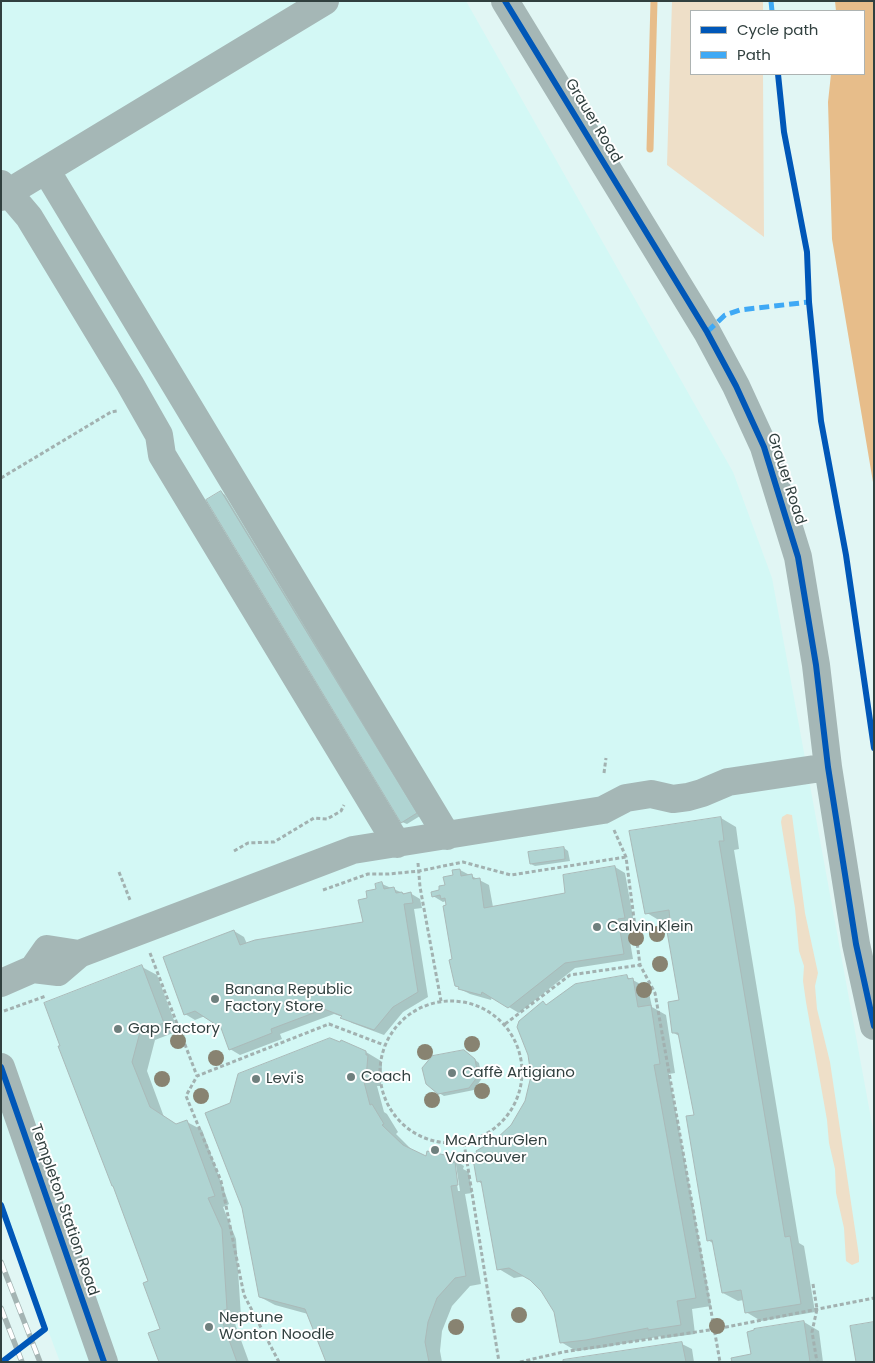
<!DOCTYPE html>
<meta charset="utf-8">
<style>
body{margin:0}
#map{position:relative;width:875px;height:1363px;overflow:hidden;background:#e1f6f4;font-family:Poppins,sans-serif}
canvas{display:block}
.frame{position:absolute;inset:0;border:2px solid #31403f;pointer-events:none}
.legend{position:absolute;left:690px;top:10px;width:175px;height:65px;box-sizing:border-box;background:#fff;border:1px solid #adb3b2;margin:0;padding:6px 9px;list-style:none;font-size:15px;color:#31403f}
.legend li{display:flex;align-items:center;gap:10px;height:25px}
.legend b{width:25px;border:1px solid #adb3b2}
</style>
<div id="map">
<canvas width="875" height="1363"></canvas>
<div class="frame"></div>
<ul class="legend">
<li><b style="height:6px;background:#0057b8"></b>Cycle path</li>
<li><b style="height:6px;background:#3fa9f5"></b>Path</li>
</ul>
</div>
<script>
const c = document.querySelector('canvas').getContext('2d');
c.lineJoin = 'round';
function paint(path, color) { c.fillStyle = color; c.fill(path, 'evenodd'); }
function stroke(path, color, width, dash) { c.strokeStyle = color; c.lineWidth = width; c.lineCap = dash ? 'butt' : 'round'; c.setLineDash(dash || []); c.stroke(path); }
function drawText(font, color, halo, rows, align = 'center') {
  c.font = font + ' Poppins,sans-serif'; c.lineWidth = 4; c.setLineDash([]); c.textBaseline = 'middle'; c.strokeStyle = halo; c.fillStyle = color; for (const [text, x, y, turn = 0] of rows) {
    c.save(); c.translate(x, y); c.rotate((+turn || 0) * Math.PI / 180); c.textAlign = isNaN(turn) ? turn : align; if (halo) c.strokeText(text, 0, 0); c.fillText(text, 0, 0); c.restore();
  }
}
const built = new Path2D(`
 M1,1H466L733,472L772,578L874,1135V1362H60L1,1205V994L12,989L1,962Z`);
const green = new Path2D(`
 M672,1H763V11H691V74H763L764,237L667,165Z
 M787,814L792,815L805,913L818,973L815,986L817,1009L830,1062L859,1256V1262L852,1265L846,1261L844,1228L836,1193L835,1169L829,1143L827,1120L806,1002L803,981L804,966L799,951L795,908L781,822L782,817Z`);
const water = new Path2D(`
 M835,1H874V488L832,239L828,102L831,74H864V11H836Z`);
const shadow = new Path2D(`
 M221,492L225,495L420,816L407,824L402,822Z
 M721,818L736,827L739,849L734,850L799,1243L804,1246L815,1312L761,1321L746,1312L744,1300L738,1301L723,1293L714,1244L708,1240L695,1116L679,1036L674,1033L680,1001L667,921L662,922L647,913Z
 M564,848L568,851L570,861L535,866L531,864Z
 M615,867L625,873L634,923L627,924L633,959L575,968L519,1013L492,997L491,1000L470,994L460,989L454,960L446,901L443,902L433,896L441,891L460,870L489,885L493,907L567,894Z
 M382,884L405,894L410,893L420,899L422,908L414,909L428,997L403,1012L384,1035L352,1023L343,1017L334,1014L280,1034L282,1039L240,1055L230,1049L222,1028L205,1016L195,1020L185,1014L234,931L244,937L247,944L365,923L369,899Z
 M142,967L157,975L178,1031L155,1040L147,1071L164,1117L176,1125L187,1122L202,1130L229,1204L223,1207L236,1239L241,1317L234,1321L249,1362H159L161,1330L150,1281L115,1187Z
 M627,977L648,988L652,1007L666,1015L675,1073L669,1074L711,1306L692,1309L695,1334L665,1338L662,1336L601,1348L576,1351L561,1342L556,1312L542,1290L525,1276L514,1278L499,1269L482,1184L478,1181L496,1141L512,1126L526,1101L532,1076L543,1003L547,1006Z
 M366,1052L381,1061V1064L382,1065L381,1086H377L384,1112L387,1114L398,1132L396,1134L414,1152L426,1157H449L464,1166L463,1169L469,1172L472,1193L465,1194L481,1284L470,1286L452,1306L442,1331L440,1351L442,1362H327L308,1314L275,1305L260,1297ZM454,1165H456L460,1191H458Z
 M468,1054L479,1063L482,1078L474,1090L444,1096L439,1093Z
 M804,1322L819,1331L823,1362H733L753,1355Z
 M682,1344L692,1349L694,1362H564Z`);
const stream = new Path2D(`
 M650,149L654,1`);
const building = new Path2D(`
 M221,491L417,813L401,823L206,500Z
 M721,817L724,841H719L785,1237L790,1236L801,1304L745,1313L741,1290L722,1293L712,1240L707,1241L686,1116L694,1115L678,1033H672L668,1002L679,1000L665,920H670L669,910L645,914L629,831Z
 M564,847L565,859L530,864L528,852Z
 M615,866L625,918L618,919L624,954L565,963L508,1008L482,992L481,995L458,989L459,987L455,986L449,960L452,959L443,906L446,905L445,898L441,899L440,895L432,897L431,892L439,890V886L445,885L443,877L453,875L452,870L460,869L461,876L472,874L473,879L480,878L484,908L565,893L563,875Z
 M382,882L384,889L394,887L396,893L402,892L403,894L411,892L413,903L404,904L418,992L393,1007L374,1030L340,1018L342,1016L324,1009L271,1029L272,1033L229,1050L221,1028L195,1011L184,1015L163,957L234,930L240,945L255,940L363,922L358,900L367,898L366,891L376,889L375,884Z
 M142,965L164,1023L140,1032L132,1062L150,1107L176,1124L187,1120L215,1196L208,1198L222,1229L227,1309L219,1312L237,1362H159L148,1333L160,1329L143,1283L148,1281L113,1186H112L58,1046H60L44,1003Z
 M627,975L628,979L633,978L638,1007L651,1005L660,1064L654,1065L696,1298L677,1301L681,1325L648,1330V1328L586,1340L560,1343L554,1312L541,1291L530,1280L509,1268L497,1270L481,1181L477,1182L473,1159H475L474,1154L477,1153L476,1151L495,1140L511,1125L525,1101L531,1076L528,1055L517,1027L519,1021L543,1001L546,1005L575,984Z
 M330,1038L340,1042L341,1040L366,1051V1055H368L366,1078H363L370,1105L372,1104L384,1124L382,1125L403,1145L426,1156L427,1151L449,1156L448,1163L455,1162L458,1185L451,1186L466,1276L455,1278L437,1298L428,1322L425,1342L429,1362H326L305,1309L259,1297L242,1208L205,1113L230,1103L238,1074Z
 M464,1050L475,1059L478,1076L469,1088L438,1094L426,1084L422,1068L432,1056Z
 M804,1321L810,1362H732L731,1358L751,1354L747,1332L754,1330V1329Z
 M874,1322V1362H856L850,1326Z
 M682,1342L686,1362H563V1360Z`);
const path = new Path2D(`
 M1,478L111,412L117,411
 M604,773L606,758
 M614,830L626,857L640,965L655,993L720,1362
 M234,851L248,843L274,842L314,818L327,819L341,811L344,805
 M418,863L420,887L441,1001
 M119,872L130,900
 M323,890L368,874H389L419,871L463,862L511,875L626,857
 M150,953L197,1076
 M380 1072a71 71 0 1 1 142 0a71 71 0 1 1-142 0Z
 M4,1011L46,996
 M505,1024L570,975L640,965
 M464,1143L499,1362
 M813,1284L817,1309L812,1332L817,1362
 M279,1362L244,1295L221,1181L186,1096L197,1076L329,1024L384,1045
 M520,1362L563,1352L716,1329L874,1298`);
const minor = new Path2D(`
 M505,1L707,332L736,386L764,447L798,557L816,665L828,767L856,944L874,1026
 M46,170L447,836
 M1,184L29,217L130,384L159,435L162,455L397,844
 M1,197L325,1
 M33,969L47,949L79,954
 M1,983L33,969L58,972L79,954L353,850L603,810L626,798L651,794L673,799L688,797L702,793L728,782L828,767
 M1,1067L104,1362`);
const rail = new Path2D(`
 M1,1262L40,1362
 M1,1308L22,1362`);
const quiet = new Path2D(`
 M771,1L772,11
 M707,332L725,315L740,310L809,302`);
const cycleway = new Path2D(`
 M505,1L707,332L736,386L764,447L798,557L816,665L828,767L856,944L874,1026
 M778,74L784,132L807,252L809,302L821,421L846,555L874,748
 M1,1067L104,1362
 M1,1205L45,1329L2,1362`);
const trees = [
 [657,934],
 [636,938],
 [660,964],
 [644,990],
 [178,1041],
 [472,1044],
 [425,1052],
 [216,1058],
 [162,1079],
 [482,1091],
 [201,1096],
 [432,1100],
 [519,1315],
 [717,1326],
 [456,1327]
];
const markers = [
 [597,927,5,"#6f807e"],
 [215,999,5,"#6f807e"],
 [118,1029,5,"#6f807e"],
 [452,1073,5,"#6f807e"],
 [351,1077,5,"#6f807e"],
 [256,1079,5,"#6f807e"],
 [435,1150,5,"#6f807e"],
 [209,1327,5,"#6f807e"]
];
const streetNames = [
 ["Grauer Road",593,121,59],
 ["Grauer Road",786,479,72],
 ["Templeton Station Road",64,1210,71]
];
const poiNames = [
 ["Calvin Klein",607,927],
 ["Banana Republic",225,990],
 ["Factory Store",225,1007],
 ["Gap Factory",128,1029],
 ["Caffè Artigiano",462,1073],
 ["Coach",361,1077],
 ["Levi's",266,1079],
 ["McArthurGlen",445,1141],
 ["Vancouver",445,1158],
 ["Neptune",219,1318],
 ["Wonton Noodle",219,1335]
];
paint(built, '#d3f8f5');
paint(green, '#eedfc8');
paint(water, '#e7bd8a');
paint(shadow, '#0003');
stroke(stream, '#e7bd8a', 7);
paint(building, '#afd4d2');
stroke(building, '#aabab9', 1);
stroke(path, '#a2b1b0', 3, [4, 2.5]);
stroke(minor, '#a5b7b6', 28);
stroke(rail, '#a4b4b3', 5.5);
stroke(rail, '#fff', 4, [11]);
stroke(quiet, '#3fa9f5', 5, [10, 5]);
stroke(cycleway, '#0057b8', 6);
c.fillStyle = '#888371';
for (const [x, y] of trees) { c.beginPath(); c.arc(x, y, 8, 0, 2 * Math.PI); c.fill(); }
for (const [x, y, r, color] of markers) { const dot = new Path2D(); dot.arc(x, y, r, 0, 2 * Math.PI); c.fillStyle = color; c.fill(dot); stroke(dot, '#fff', 2); }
drawText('15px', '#31403f', '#fff', streetNames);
drawText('15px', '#31403f', '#fff', poiNames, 'left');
</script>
